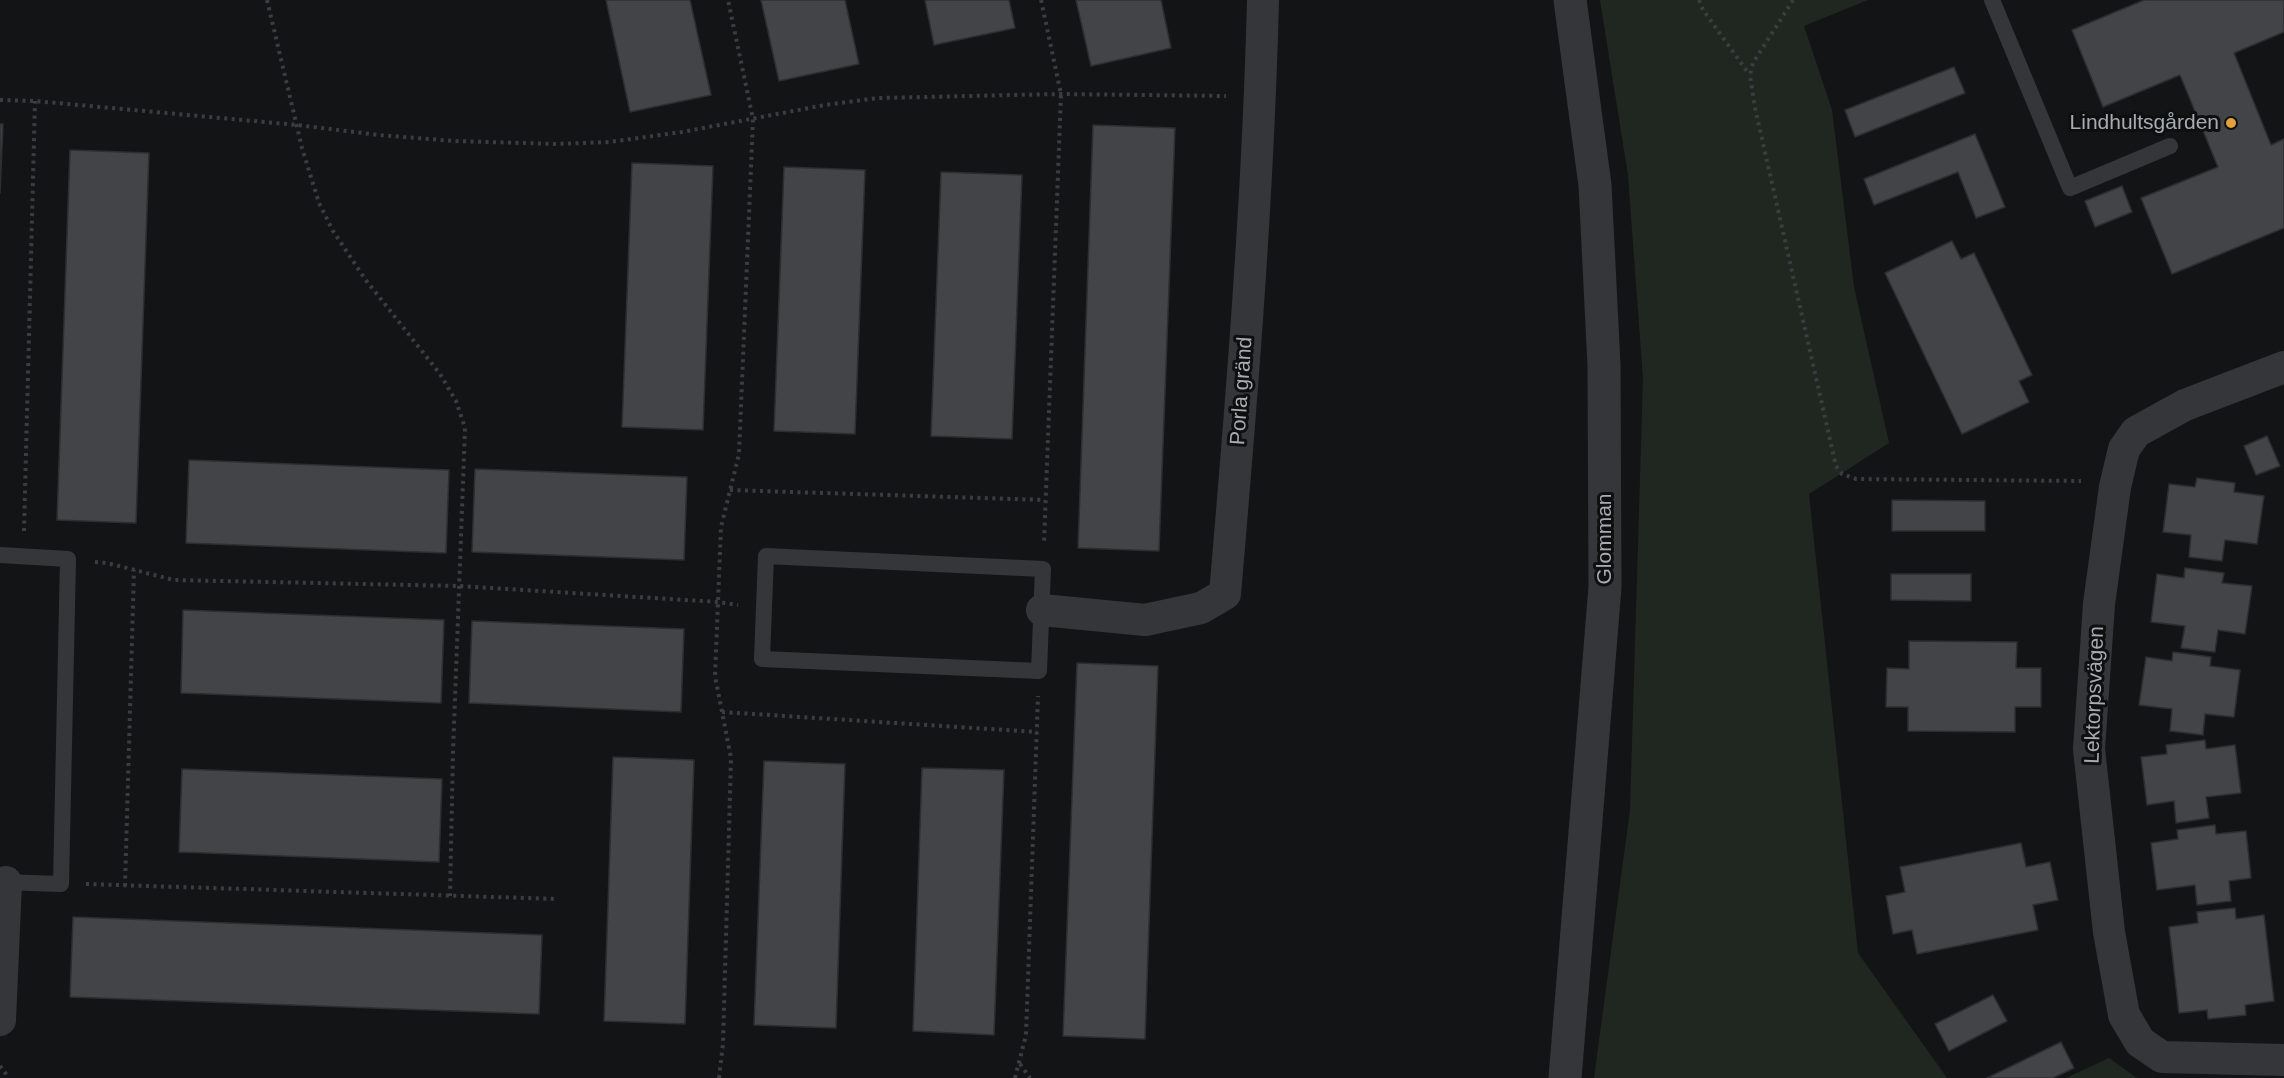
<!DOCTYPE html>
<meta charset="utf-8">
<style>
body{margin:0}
canvas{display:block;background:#131415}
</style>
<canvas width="2284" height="1078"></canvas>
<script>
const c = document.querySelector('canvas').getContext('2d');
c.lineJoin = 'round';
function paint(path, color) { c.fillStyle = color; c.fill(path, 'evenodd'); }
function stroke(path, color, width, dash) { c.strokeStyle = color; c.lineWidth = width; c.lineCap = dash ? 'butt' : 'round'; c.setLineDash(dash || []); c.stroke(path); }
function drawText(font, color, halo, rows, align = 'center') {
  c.font = font + ' Helvetica,sans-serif'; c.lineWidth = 6; c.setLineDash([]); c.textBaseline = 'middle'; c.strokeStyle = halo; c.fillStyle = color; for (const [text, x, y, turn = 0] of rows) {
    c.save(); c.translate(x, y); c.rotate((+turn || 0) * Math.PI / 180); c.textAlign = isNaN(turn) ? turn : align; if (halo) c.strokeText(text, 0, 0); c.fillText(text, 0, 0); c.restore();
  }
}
const green = new Path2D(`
 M1600,0H1868L1804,26L1832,110L1854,287L1889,443L1809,494L1858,953L1947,1078H1594L1630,810L1643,379L1628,175Z
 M2109,1058L2137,1078H2066Z`);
const building = new Path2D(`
 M606,0H690L711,95L630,112Z
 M761,0H845L859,64L779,81Z
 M925,0H1009L1015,28L934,45Z
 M1076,0H1161L1171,48L1091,66Z
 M2144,0H2284V32L2234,53L2271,145L2284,139V228L2172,274L2141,198L2218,167L2180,75L2103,107L2072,30Z
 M1954,67L1965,93L1855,137L1845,110Z
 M0,124H3L0,193Z
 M1093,125L1175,128L1159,551L1078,548Z
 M1975,134L2005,207L1976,218L1958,172L1874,205L1864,179Z
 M70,150L149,153L136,523L57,520Z
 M632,163L713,166L703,430L622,427Z
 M784,167L865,170L855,434L774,431Z
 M941,172L1022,175L1012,439L931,436Z
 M2122,186L2132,212L2095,227L2085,201Z
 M1952,241L1961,259L1974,253L2032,375L2019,381L2029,402L1962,434L1885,273Z
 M2267,436L2280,466L2256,475L2244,446Z
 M189,460L449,470L446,553L186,543Z
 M475,469L687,477L684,560L472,552Z
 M2197,478L2235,483L2234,492L2264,496L2257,544L2225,540L2222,561L2189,557L2191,535L2163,532L2169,484L2195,487Z
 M1892,500L1985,501V531H1892Z
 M2185,568L2224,573L2222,583L2252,586L2245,634L2218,630L2215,652L2181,648L2185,626L2151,622L2157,574L2184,578Z
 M1891,574H1971V601L1891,600Z
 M183,610L444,620L441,703L181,693Z
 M472,621L684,629L681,712L469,703Z
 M1909,641L2017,642L2016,668H2041V707H2015V732L1908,731V707H1886L1887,668L1909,669Z
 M2173,652L2211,657L2210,666L2240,670L2234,717L2205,714L2203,735L2170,731L2172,709L2139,705L2146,657L2172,661Z
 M1077,663L1158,666L1145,1039L1063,1036Z
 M2205,740L2206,749L2235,745L2241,793L2206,797L2209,818L2176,823L2174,801L2147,805L2141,757L2167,754L2166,745Z
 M613,757L694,760L685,1024L604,1021Z
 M764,761L845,764L836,1028L754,1025Z
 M922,768L1004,770L994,1035L913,1031Z
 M182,769L442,779L439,862L179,852Z
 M2215,825L2216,834L2246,831L2251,878L2229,881L2231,901L2197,905L2195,885L2157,890L2151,843L2178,839L2177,830Z
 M2021,843L2026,867L2050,862L2058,900L2033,905L2038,930L1917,954L1912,930L1893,934L1886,896L1905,892L1900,867Z
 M2235,908L2236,919L2264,915L2274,1001L2245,1005L2246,1015L2208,1019L2207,1010L2179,1013L2169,927L2198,923L2197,912Z
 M73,917L542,935L539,1014L70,997Z
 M1993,995L2007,1021L1949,1051L1935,1024Z
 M2061,1042L2074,1068L2053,1078H1987Z`);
const path = new Path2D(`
 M267,0L302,148L319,203L333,231L365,279L440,374L456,401L465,428L453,752L450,896
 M1041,0L1061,94L1044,544
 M1699,0L1703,10L1749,74
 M1793,0L1753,63L1750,75L1755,108L1836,466L1842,474L1856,479L2081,481
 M0,100L35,101L297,125L379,135L454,141L557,144L609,142L682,132L825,105L878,98L1061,94L1226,96
 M730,490L1045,500
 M24,531L35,101
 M95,562L107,563L174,580L459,586L718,602L738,605
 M722,712L1037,732
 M86,884L557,899
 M125,886L134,570
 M1020,1064L1030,1078
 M0,1066L9,1078
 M719,1078L723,1044L731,758L715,676L721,527L739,454L753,119L728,0
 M1015,1078L1026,1035L1038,696`);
const service = new Path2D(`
 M1992,0L2070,188L2170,146
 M0,555L68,559L61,884L0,882
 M766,556L1043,569L1039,671L762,659Z`);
const minor = new Path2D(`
 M2284,367L2185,405L2136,432L2124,449L2115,487L2099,604L2089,749L2109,932L2124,1015L2140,1042L2162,1057L2284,1060
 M1042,610L1145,620L1201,608L1225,594C1242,396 1258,198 1263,0
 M0,1020L6,882`);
const tertiary = new Path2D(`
 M1565,1078L1605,587L1604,365L1595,185L1570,0`);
const markers = [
 [2231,123,6,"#e3a13e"]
];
const poiNames = [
 ["Lindhultsgården",2219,123]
];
const streetNames = [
 ["Porla gränd",1242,391,-86],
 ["Glomman",1605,539,-90],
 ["Lektorpsvägen",2095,695,-88]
];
paint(green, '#202721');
paint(building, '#434448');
stroke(building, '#2e2e31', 1.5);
stroke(path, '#3b3d41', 4, [3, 4.5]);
stroke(service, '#35363a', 16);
stroke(minor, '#35363a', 32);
stroke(tertiary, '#35363a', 33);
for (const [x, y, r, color] of markers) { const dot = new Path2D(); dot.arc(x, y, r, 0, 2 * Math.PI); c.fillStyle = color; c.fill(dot); stroke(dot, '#0f0f10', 2); }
drawText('21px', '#a6abb4', '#0f0f10', poiNames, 'right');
drawText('21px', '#a6abb4', '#0f0f10', streetNames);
</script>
